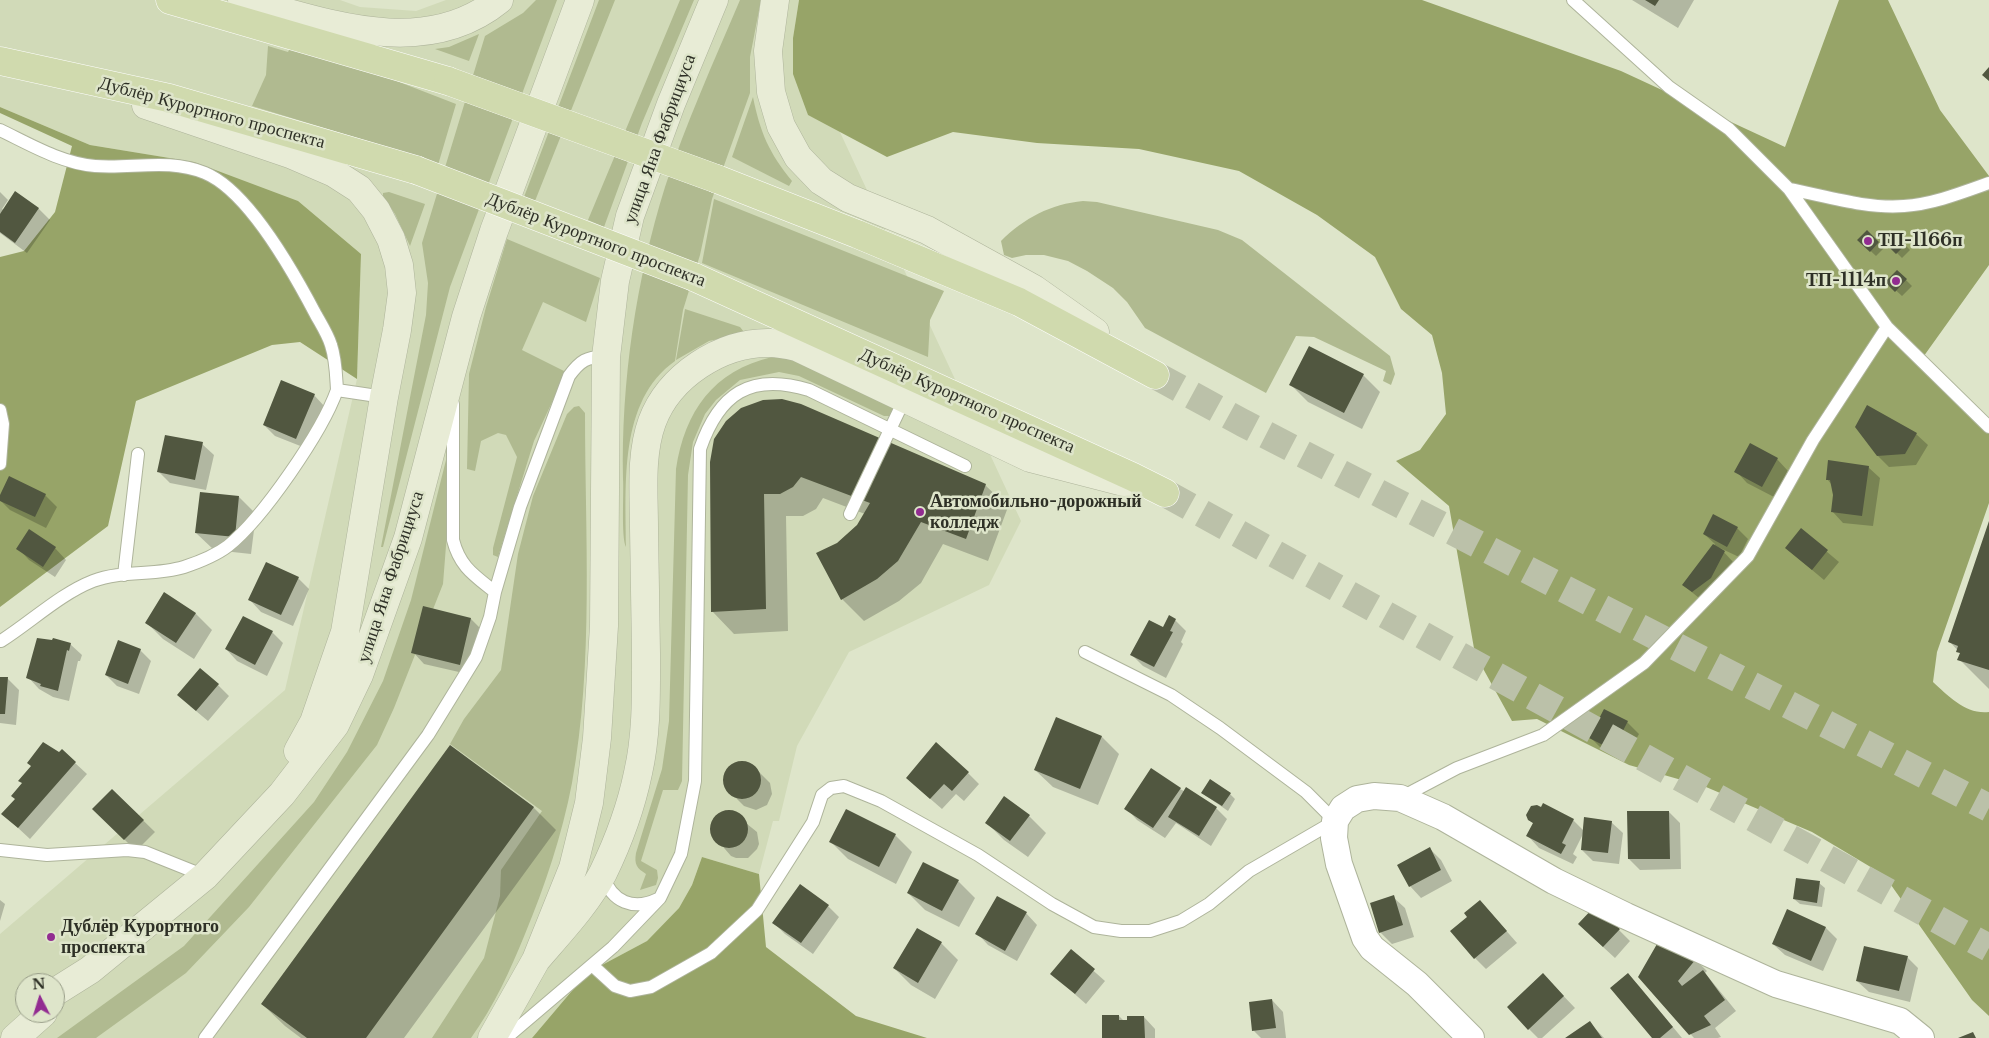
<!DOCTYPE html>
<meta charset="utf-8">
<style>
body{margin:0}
#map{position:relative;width:1989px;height:1038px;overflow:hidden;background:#dee5ca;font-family:"Libre Baskerville",serif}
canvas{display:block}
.north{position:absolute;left:15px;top:973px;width:50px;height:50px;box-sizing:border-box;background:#dee5ca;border:1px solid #989d88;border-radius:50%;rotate:355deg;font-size:14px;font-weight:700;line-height:20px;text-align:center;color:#2e3026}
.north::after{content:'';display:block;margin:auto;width:18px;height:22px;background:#922c91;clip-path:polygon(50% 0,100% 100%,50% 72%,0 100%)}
</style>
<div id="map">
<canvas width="1989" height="1038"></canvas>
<div class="north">N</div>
</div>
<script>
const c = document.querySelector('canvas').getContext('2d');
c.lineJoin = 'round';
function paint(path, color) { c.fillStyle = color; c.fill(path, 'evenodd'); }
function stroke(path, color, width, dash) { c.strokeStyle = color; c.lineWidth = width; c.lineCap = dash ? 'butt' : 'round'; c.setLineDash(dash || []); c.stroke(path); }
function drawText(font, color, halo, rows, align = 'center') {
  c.font = font + ' "Libre Baskerville",serif'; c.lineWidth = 5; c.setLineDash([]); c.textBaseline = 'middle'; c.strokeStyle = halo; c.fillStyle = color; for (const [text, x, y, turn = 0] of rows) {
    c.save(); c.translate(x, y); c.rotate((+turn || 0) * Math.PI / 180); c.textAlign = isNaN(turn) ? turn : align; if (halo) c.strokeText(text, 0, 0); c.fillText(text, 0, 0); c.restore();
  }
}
const built = new Path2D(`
 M0,0H340L360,7L416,11L446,0H799L793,38L808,115L839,130L1021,521L989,585L849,652L797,746L779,821H773L759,874L702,857L692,885L679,908L647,941L587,973L532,1038H0V934L285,690L357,379L361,254L194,162L90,145L0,107ZM25,983H55V1013H25Z`);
const green = new Path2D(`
 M536,0H557L450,287L383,547H381L426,315L428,283L422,243L485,36L523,13Z
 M599,0H615L535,201L524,197Z
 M680,0H694L642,123L604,227L588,220Z
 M740,0H761L750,57V93L712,199L700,255L683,310L675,361C618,401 626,486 626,547C621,537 624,493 623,479C621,382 636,280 665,187C686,123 714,61 740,0Z
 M479,34L469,61L435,49L449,47Z
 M268,46L288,52L290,48L394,80L456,104L438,165L387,147L252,106L266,75Z
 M753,97C760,132 769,153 792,181L789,186L732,157Z
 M389,192L425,204L410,246L395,214L383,196V193Z
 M714,199L944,291L930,320L928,357L702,263Z
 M1083,201L1097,202L1218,230L1242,240L1390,356L1395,374L1391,385L1383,381L1386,371L1314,337L1296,336L1266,393L1145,328L1127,302L1113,288L1087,271L1068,261L1044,255H1026L1012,258L1004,255L1001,241C1024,218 1051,204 1083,201Z
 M507,239L600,278L586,322L543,302L522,350L566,372L534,441L498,557L493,555V548L517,457L506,435L498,433L481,441L475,471L467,469L469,374L486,307Z
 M685,309L740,327L744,332L743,334L709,341L676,360Z
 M772,357C816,357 856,388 894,408L890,416H884L799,376L779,372L740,380L716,400L705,414L693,442L688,475L682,781L678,790H663L641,861L657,870L658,878L656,885L640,890L646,874C637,868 634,865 636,853L662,769L669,721L676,469C685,411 713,371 772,357Z
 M579,406L585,413C585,534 594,663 572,783C562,835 545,886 525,934C510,971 494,1006 471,1038H432L484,958L500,896L501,870L542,811L450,744L464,719L501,670L518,554L533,496L567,414L574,407Z
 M448,452L453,456L443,584L394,708L377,745L249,907L186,973L96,1038H57L184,946L314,802L347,752L383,681L411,600Z`);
const forest = new Path2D(`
 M799,0H1422L1621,71L1785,147L1839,0H1888L1940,110L1989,176V265L1921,360L1989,429V503L1937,652L1933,682C1948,696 1967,715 1989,712V1016L1972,1000L1884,875L1812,832L1706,787L1629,765L1537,719L1512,721L1475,654L1449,506L1396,461L1420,450L1446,414L1442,373L1432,335L1401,309L1375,257L1317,215L1239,171L1139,149L1037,143L953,132L887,157L808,115L793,74V38Z
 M0,107L90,145L194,162L298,201L361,254L357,379L300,342L272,345L136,401L108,526L0,607V257L24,251L55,212L72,146L0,113Z
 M702,857L759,874L766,947L856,1016L927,1038H532L587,973L647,941L679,908L692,885Z`);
const shadow = new Path2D(`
 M1632,0H1694L1678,28Z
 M0,192L8,200L2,209L4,210L16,193L39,209L50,220L27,253L0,233Z
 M1867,232L1884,248L1876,256L1859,240Z
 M1894,234L1910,250L1902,258L1886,242Z
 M1897,271L1912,286L1902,296L1887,282Z
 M1363,375L1380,392L1362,429L1308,402L1291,385Z
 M314,395L325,407L308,449L275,436L264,425Z
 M1916,434L1928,445L1916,465L1889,467L1878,456Z
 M202,444L214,455L206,490L170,483L159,472Z
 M1777,459L1788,471L1774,497L1747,483L1736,471Z
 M711,462L985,485L1008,507L988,561L943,544L921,583L899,601L864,621L842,599L837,544L858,526L865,514L823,498L816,509L803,516H786L788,631L734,634L712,611Z
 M1868,467L1880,478L1873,526L1843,523L1832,511L1834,495L1832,485L1827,479Z
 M10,478L45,495L57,507L46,528L10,510L0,500Z
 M239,497L256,514L251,554L214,550L196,533Z
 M1989,524V689L1959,659L1961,654L1950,642Z
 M1737,528L1748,539L1739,557L1720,548L1735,564L1704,602L1683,585L1715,544L1704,534Z
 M1801,530L1839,562L1824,580L1786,548Z
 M30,531L55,548L66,560L55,577L29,560L18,548Z
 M298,578L309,589L293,626L261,612L250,600Z
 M195,613L212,630L194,659L163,639L146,622Z
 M471,619L482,630L472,675L424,664L413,652Z
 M1175,620L1186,631L1181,642L1183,644L1166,678L1143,666L1132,655Z
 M272,632L283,643L267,676L237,661L226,649Z
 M70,644L82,655L80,661H78L69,701L53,697L39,689L28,677Z
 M140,650L151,661L139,694L117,686L106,675Z
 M0,678L8,679L19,690L16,725L0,723Z
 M218,685L229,696L208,721L190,706Z
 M1604,710L1627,722L1639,734L1624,761L1602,749L1590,737Z
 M1057,718L1102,737L1119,754L1098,805L1053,787L1035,770Z
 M62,751L87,774L30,839L3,814Z
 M738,762L750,763L770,783L772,794L767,805L756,810L744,806L728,790L724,778L729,768Z
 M968,773L979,784L964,801L956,794L942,809L919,789Z
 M1180,789L1216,808L1227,819L1211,846L1176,823L1165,838L1137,820L1126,808Z
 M112,790L155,832L136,851L94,809Z
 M1202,793L1230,794L1235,799L1228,811Z
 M533,807L556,830L404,1038H301L285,1026L262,1004Z
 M731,811L757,832L759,844L757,849L748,858H736L731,856L712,834L713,822L720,814Z
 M1669,812L1680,823L1681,869L1640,870L1629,859Z
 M1029,816L1046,833L1028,857L1004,840L987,823Z
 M1529,820H1573L1584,831L1611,822L1623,833L1619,864L1593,861L1582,850L1583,834L1573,854L1577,857L1573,864L1539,848L1528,836L1534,824Z
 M895,835L912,852L896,884L848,859L831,842Z
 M1430,849L1441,860L1452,881L1421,898L1410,886Z
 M958,881L975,898L959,927L925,910L908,893Z
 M1819,883L1825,888L1822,907L1800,904L1794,899Z
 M1393,897L1405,908L1414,937L1392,944L1380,932Z
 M0,900L5,904L0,921Z
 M1480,901L1517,943L1486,969L1475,958Z
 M828,906L839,917L813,954L785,934L774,923Z
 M1026,913L1037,925L1017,961L988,945L977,933Z
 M1826,928L1837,939L1823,971L1785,955L1773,944Z
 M1619,930L1630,941L1615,958L1590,935Z
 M941,943L958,960L935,999L911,985L894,968Z
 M1071,951L1105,981L1086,1004L1052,974Z
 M1907,957L1918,968L1910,1002L1869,992L1857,981Z
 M1696,960L1707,971L1705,973L1736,1011L1715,1028L1721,1037L1718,1038H1694L1640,977Z
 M1628,975L1639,986L1682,1038H1653Z
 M1554,986L1575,1008L1542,1038H1538L1529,1029Z
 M1272,1000L1283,1012L1286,1038H1261L1254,1031Z
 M1119,1016L1124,1021L1144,1017L1155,1029V1038H1103Z
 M1590,1023L1604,1038H1567Z`);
const building = new Path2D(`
 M1645,0H1659L1655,6Z
 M1989,67V81L1982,75Z
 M15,191L39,208L15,243L0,232V214Z
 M1867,230L1879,242L1870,252L1857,240Z
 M1894,232L1906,244L1896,254L1884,242Z
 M1897,270L1907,279L1895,292L1885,282Z
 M1309,346L1364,374L1344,413L1289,385Z
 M281,380L315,394L296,439L263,425Z
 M782,399L801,404L986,484L966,539L921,522L898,561L877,579L841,600L816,553L837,543L857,525L870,503L801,477L793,487L780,494H764L766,609L711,612L710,462L714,439L726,421L741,408L763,400Z
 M1867,405L1917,433L1905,454L1877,456L1855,427Z
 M165,435L203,442L195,480L157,472Z
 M1750,443L1778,458L1762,487L1734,472Z
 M1828,460L1869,466L1862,516L1831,512L1833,495L1830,480H1826Z
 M9,476L46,494L35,517L0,501V495Z
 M200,492L239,496L235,537L195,533Z
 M1713,514L1738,527L1727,547L1703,534Z
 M1989,521V670L1957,660L1960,653L1956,652L1958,646L1948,642Z
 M1801,528L1828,550L1812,570L1785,548Z
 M29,529L56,547L43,567L16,549Z
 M1713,544L1725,551L1711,578L1692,592L1682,585Z
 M266,562L299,577L281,615L248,600Z
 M164,592L196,613L176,643L145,623Z
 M423,606L471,618L460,665L411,653Z
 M1169,615L1176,619L1170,631L1173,632L1154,667L1130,655L1149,620L1163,627Z
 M243,616L273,631L255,665L225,649Z
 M37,638L52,640L53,638L71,643L69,651L67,650L58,691L40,686L41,684L26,678Z
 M118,640L141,649L128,684L105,675Z
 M200,668L219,684L196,711L177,695Z
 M0,677H8L5,714H0Z
 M1604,709L1628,721L1613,750L1589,738Z
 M1056,717L1102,736L1080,789L1034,770Z
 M43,742L59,752L62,749L76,762L18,828L1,814L15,799L11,796L22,783L18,781L31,766L27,763Z
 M936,742L969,772L952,791L944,784L930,799L906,778Z
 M450,745L534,807L366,1038H307L261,1004Z
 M723 780a19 19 0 1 1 38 0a19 19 0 1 1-38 0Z
 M1151,768L1181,788L1153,828L1124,809Z
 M1210,779L1231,793L1222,806L1201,793Z
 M1186,787L1217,807L1199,836L1168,817Z
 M112,789L144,820L124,840L92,809Z
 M1004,796L1030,815L1010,841L985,823Z
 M1543,803L1574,819L1562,843L1566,845L1561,854L1526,836L1533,823L1528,820L1526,815L1531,806L1537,805L1541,807Z
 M846,809L896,834L879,867L829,842Z
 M710 829a19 19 0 1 1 38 0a19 19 0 1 1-38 0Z
 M1627,811H1669L1670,859H1628Z
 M1584,817L1612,821L1608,853L1581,850Z
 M1430,847L1441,870L1409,887L1397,865Z
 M923,862L959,880L942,911L907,893Z
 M1796,878L1820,881L1817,903L1793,899Z
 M800,884L829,905L801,943L772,923Z
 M1394,895L1403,925L1379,933L1370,903Z
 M997,896L1027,912L1005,951L975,934Z
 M1480,900L1507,931L1474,959L1450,931L1467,917L1464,913Z
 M1595,906L1620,929L1603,947L1578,924Z
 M1787,909L1826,927L1811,961L1772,944Z
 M917,928L942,942L918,983L893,968Z
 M1657,944L1696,959L1678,981L1682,986L1703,970L1725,1000L1704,1016L1711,1025L1689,1035L1638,977Z
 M1864,946L1908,956L1899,991L1856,981Z
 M1071,949L1095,969L1075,994L1050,974Z
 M1543,973L1564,996L1528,1030L1507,1007Z
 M1628,973L1673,1027L1660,1038H1652L1610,988Z
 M1272,999L1276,1028L1252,1031L1249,1002Z
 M1102,1015H1119V1020H1127V1016H1144L1145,1038H1102Z
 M1590,1021L1602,1038H1565Z
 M1973,1032L1976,1038H1958Z`);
const primaryTunnel = new Path2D(`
 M1155,375L1243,423L1989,808
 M1165,493L1989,948`);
const service = new Path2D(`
 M1573,0L1669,87L1729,129L1789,189L1887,327L1989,427
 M0,130C31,145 61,163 95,166C132,169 169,158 205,173C248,191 294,273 316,315C321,324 328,335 331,345C336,360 336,375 337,390
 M1789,189C1826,196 1866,209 1904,206C1933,204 1961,193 1989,183
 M453,404V540C460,567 474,575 495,592
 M0,410L3,424L0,464
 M850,514L905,398
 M124,575L138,454
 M1,641C31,622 60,594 93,581C122,570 155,576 184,567C199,562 215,556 228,546C263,518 322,432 337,390L384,397
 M1400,798L1457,768L1543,735L1644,663L1748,556L1813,440L1887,327
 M0,850L47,855L127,850L145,852L205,876
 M603,876C612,902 633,911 658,899
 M592,965L615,986L630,991L651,987L711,953L757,910L813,822L822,795L831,788L844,786L881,801L978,855L1052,904L1094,927L1121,931H1150L1181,921L1209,904L1249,871L1335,821L1306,792L1220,728L1171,695L1085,652
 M205,1038L428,735L476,657L490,617L495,592L520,507L569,376C580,361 587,356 606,357
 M506,1038L613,947L660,898L681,854L695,781L700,449C719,394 750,372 809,390L965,466`);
const minor = new Path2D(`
 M1471,1038L1417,984L1372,948L1365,938L1339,864L1334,838L1335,821L1343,808L1357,799L1374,796L1400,798L1443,817L1554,881L1626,916L1776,984L1900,1021L1921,1038`);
const secondary = new Path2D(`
 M242,0C324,22 424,61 499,0
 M775,0L768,51L771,92L781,126L798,157L821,181L848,198L927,230L1034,289L1095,332
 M146,105L290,154L334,173L359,189L376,210L391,239L399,265L402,293L397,330L384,397L345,632L314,722L298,751
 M536,960C559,933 586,905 603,873C618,842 631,807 638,773C647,734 646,693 646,653C645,611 645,569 644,528C644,494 640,455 652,422C669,376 721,342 770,343C779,343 788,345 797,347L1030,458L1131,484
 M55,992L90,970L205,876L282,794L335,725L359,675L408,538L466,317L494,231L580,0
 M15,1038L43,1013
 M492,1038L536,960L573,868L589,803L597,738L604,626L606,357L615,281L630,216L671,104L714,0`);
const primary = new Path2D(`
 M170,0L448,81
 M0,61L169,98L416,170
 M717,179L857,234L1019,302L1155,375
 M694,277L1133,477L1165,493`);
const primaryBridge = new Path2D(`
 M448,81L717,179
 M416,170L694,277`);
const markers = [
 [1868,241,5,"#922c91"],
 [1896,281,5,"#922c91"],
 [920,512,5,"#922c91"],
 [51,937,5,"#922c91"]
];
const streetNames = [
 ["Дублёр Курортного проспекта",212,113,15],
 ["улица Яна Фабрициуса",660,139,-70],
 ["Дублёр Курортного проспекта",596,240,21],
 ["Дублёр Курортного проспекта",967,401,24],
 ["улица Яна Фабрициуса",391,577,-72]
];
const poiNames = [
 ["ТП-1166п",1878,241],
 ["ТП-1114п",1886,281,"right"],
 ["Автомобильно-дорожный",930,502],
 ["колледж",930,523],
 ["Дублёр Курортного",61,927],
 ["проспекта",61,948]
];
paint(built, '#d1dab8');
paint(green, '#b0ba90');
paint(forest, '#97a468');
paint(shadow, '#0003');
paint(building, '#515740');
stroke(primaryTunnel, '#bbc1a9', 28, [28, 14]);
stroke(service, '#aeb49b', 14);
stroke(minor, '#aeb49b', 28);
stroke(secondary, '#aeb49b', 29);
stroke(primary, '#fff', 29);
stroke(service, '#fff', 12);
stroke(minor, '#fff', 26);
stroke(secondary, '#e8ecd6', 28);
stroke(primary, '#d0daae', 28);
stroke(primaryBridge, '#fff', 29, []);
stroke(primaryBridge, '#d0daae', 28);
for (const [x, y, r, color] of markers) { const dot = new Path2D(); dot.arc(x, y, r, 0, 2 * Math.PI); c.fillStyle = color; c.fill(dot); stroke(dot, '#dee5ca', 2); }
drawText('18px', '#2e3026', '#dee5ca', streetNames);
drawText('bold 18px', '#2e3026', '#dee5ca', poiNames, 'left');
</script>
